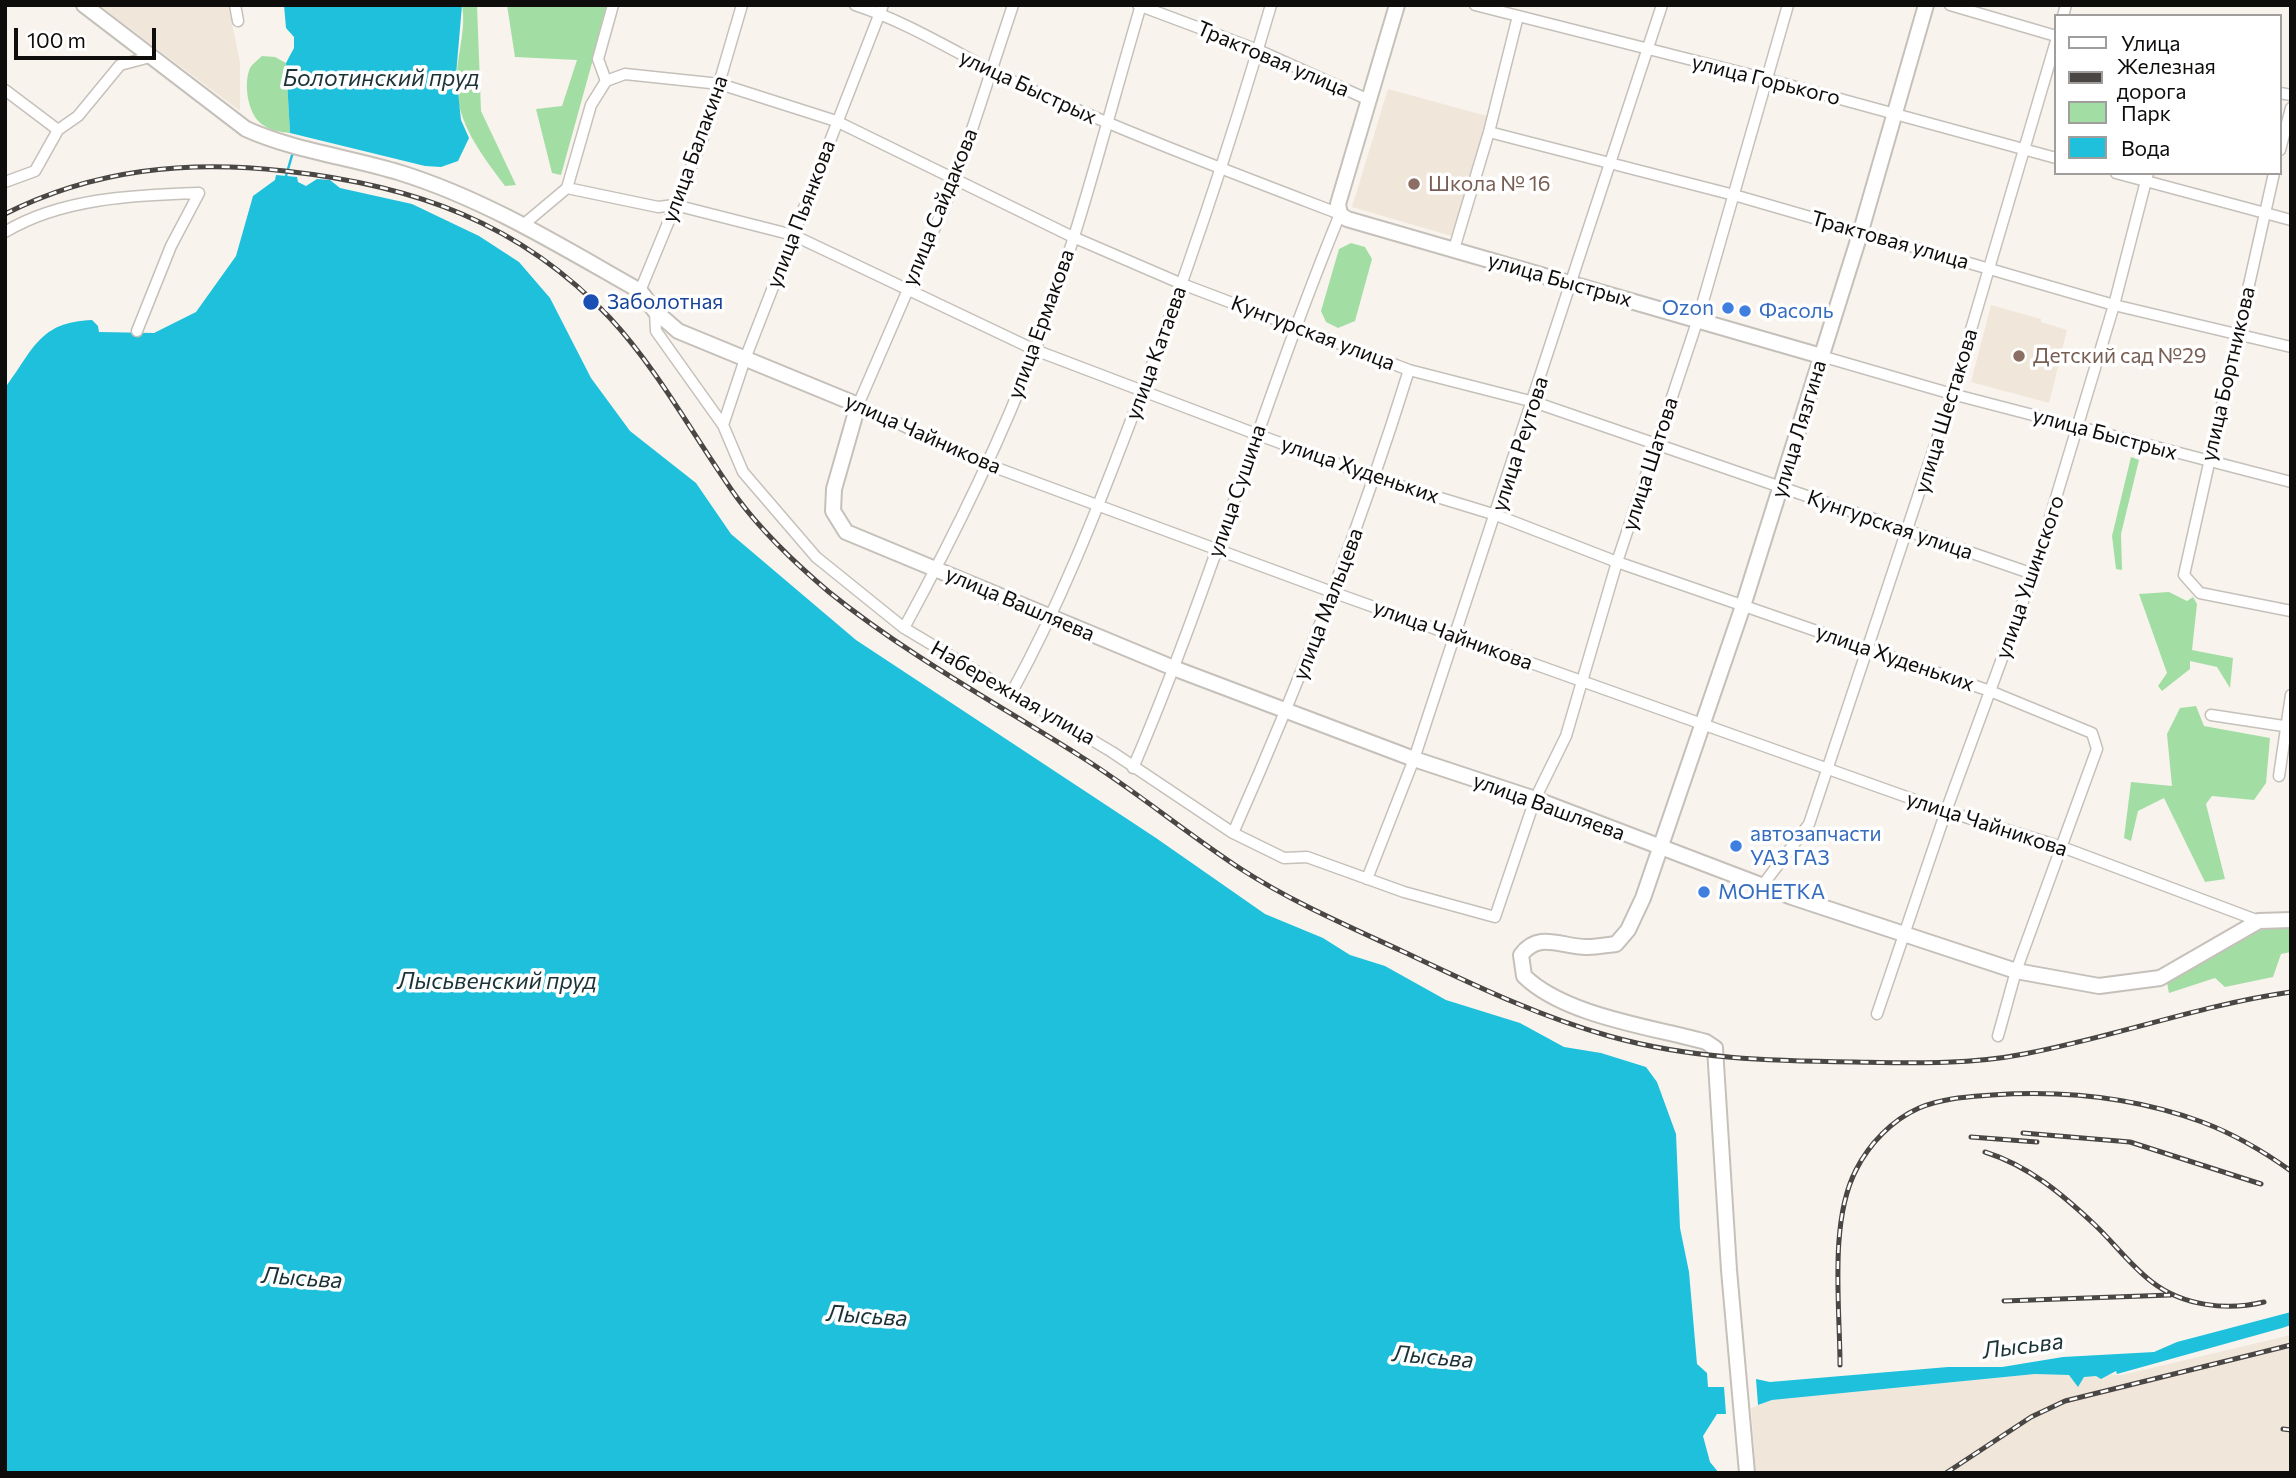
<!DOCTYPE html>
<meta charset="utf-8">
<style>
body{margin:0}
#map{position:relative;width:2296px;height:1478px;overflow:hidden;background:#f9f3ed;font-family:Commissioner,sans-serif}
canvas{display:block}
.frame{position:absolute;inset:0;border:7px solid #0f0d0b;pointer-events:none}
.legend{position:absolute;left:2054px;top:14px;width:228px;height:161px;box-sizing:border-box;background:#fff;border:2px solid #9f9e9d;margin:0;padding:9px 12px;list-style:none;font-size:21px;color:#0f0d0b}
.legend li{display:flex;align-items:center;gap:14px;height:35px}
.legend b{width:35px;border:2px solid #9f9e9d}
.scale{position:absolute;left:14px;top:28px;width:142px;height:32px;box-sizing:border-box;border:4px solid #0f0d0b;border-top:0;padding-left:9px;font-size:21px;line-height:24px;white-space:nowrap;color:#0f0d0b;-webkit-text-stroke:5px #fff;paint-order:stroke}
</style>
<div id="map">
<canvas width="2296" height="1478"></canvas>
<div class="frame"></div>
<ul class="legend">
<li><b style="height:9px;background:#fff"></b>Улица</li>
<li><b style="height:9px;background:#494643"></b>Железная дорога</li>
<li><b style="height:19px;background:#a2dea4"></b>Парк</li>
<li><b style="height:19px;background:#1ec0db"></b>Вода</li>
</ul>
<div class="scale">100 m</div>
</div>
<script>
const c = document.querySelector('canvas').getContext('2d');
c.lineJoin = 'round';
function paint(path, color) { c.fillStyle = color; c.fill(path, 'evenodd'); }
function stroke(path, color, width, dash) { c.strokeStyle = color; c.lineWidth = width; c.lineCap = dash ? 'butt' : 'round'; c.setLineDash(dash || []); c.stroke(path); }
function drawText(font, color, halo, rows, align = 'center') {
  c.font = font + ' Commissioner,sans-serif'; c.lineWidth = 7; c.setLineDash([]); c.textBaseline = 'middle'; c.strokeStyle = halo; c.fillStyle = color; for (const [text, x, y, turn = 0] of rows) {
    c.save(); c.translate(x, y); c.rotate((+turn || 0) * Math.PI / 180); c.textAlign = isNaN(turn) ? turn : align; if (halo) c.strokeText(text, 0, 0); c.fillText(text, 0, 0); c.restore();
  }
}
const built = new Path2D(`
 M99,5H228L240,62V111Z
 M1388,89L1487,116L1455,237L1352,207Z
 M1991,305L2041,319V322L2067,330L2049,403L1971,382Z
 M2291,1335V1473H1756L1751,1408L1772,1400L2035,1374L2122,1375Z`);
const green = new Path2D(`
 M462,5H477L481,111L516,185L505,186C478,150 452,117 457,70C459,49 466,26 462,5Z
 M507,5H608L561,175L552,173L536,109L562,106L577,60L515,57Z
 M262,56L275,57L286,63L290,133C281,132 271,131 263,125C248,116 243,84 250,68C253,63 258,60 262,56Z
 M1351,243L1365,247L1372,259L1355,321L1338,328L1326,322L1321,311L1339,249Z
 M2131,457L2139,460L2121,534L2122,570L2116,569L2112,536Z
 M2169,592L2187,601L2193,597L2197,604L2192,650L2233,658L2230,688L2217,667L2190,661V669L2162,691L2158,686L2167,673L2139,594Z
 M2196,706L2204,726L2270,738L2266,783L2254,800L2212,796L2206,804L2225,879L2205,882L2164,798L2138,811L2131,841L2124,838L2131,782L2172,786L2167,734L2180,708Z
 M2291,924V952L2281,954L2273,977L2225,987L2215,978L2169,993L2167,983C2201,963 2251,925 2291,924Z`);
const water = new Path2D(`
 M284,5H462L456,75L461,120L469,138L458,161L441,167L425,166L290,133L286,63L294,48V37L286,28Z
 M276,175L297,177L298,182L306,186L317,179L330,180L340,188L412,204L479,236L519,262L550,298L591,378L630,431L696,483L731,534L856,640L1156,838L1265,914L1323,938L1350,955L1385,966L1446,1000L1520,1023L1564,1047L1601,1053L1646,1067L1657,1082L1676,1134L1680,1228L1689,1272L1697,1364L1707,1373L1708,1387H1724L1726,1414H1717L1703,1436L1710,1462L1719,1473H5V388C34,349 39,322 92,320L98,326L99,332L154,333L196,312L236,256L253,196L275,180Z
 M2291,1312V1325L2282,1328L2117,1374L2116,1371L2101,1379L2096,1376L2084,1377L2078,1387L2069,1375L2035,1374L1772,1400L1758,1405L1756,1379L1770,1382L1948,1367H2002L2063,1357L2154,1352L2177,1342Z`);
const stream = new Path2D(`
 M286,176L293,152`);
const street = new Path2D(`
 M235,5L238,21
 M855,5C914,24 967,60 1023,86C1127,133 1233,173 1340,214C1265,396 1211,586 1133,768
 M1013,5L955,181L858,405L986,464L1332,592L1946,811L2062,847L2259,921
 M1138,5L1258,50L1369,100
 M1475,5L1767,79L2056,158
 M1950,5L2056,36
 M2063,16L2066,5
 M606,81L625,74L720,84L836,121L1073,237L1182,284L1409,370L1534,402L2033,574
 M5,90L58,130
 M2280,93L2291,95
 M1489,132L1734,195L2114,305L2291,347
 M2280,150L2291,108
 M2116,173L2291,220
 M2274,173L2184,575L2200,593L2291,611
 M5,182L35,171L58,130L78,116L120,65L150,57
 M567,188L591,105L606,81L598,59L613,5
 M523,225L567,188L658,207L675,205L793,235L1035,350L1256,434L1375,478L1496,515L1617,562L1990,691L2092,733L2097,749L2016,971L1998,1036
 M5,232C61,198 135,195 199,193L171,246L137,331
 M1454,249L1489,132L1518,16
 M640,291L703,138L742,5
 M655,311L656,331L723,425L743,472L816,557L904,628L1112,752L1233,833L1284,858L1307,857L1404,892L1495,917L1535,799L1566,736L1617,562L1698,319L1788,5
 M1821,356L1952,394L2291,482
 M723,425L745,359L883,5
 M904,628C953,538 999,445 1035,350C1078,238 1107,120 1141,5
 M1013,690C1060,604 1095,515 1130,423C1183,286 1230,146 1271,5
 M2211,715L2290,727
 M2279,776L2291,695
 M1233,833C1300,682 1360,528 1409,370
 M1367,879L1414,759L1662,5
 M1762,886L1809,824L1952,394L2056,41
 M1877,1014L1946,811L2033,574L2114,305L2148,173`);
const secondary = new Path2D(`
 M84,5L246,129C295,151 350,157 401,173C487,200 562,247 640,291L655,311L678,331L858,405L834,489L833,511L846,532L1176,669L1414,759L1535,799L1792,897L2016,971L2099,986L2160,978L2259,921L2291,920
 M1397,5L1338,204L1340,214L1347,219L1821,356
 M1747,1473L1729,1270L1715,1048L1706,1042C1652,1027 1565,1016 1524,976L1521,955C1539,930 1563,948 1588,947C1597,947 1607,945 1616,944L1628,930L1643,898L1743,606L1860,234L1926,5`);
const rail = new Path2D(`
 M5,214C94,169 187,160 285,171C412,185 520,222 610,318C660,372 695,439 738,499C764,534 796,564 829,592C907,655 996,703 1080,756C1136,791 1186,833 1241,869C1292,902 1348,926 1404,952C1470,983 1537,1016 1609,1036C1690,1059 1771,1061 1855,1062C1911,1063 1968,1065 2024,1054C2114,1037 2200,1005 2291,992
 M2023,1133L2130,1142L2261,1184
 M1971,1137L2037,1142
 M1985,1152C2029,1166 2062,1194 2095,1225C2114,1243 2131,1266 2152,1282C2183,1306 2227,1311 2264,1302
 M2004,1301L2170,1295
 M1840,1365C1840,1307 1829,1222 1856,1170C1869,1144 1892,1120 1919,1108C1943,1098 1967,1097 1992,1095C2064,1090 2134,1097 2202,1122C2234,1134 2263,1151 2291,1171
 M2283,1429L2291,1430
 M1946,1473L2031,1417L2065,1401L2291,1345`);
const markers = [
 [1414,184,7,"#8d6e63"],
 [591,302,9,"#1a4fb4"],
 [1728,308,7,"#3f7fe0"],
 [1745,311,7,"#3f7fe0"],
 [2019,356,7,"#8d6e63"],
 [1736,846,7,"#3f7fe0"],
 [1704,892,7,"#3f7fe0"]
];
const streetNames = [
 ["Трактовая улица",1273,59,23],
 ["улица Горького",1766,80,14],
 ["улица Быстрых",1028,87,25],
 ["улица Балакина",695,149,-70],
 ["улица Сайдакова",940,207,-68],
 ["улица Пьянкова",801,214,-69],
 ["Трактовая улица",1890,240,16],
 ["улица Быстрых",1560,280,16],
 ["улица Ермакова",1041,324,-70],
 ["Кунгурская улица",1313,333,21],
 ["улица Катаева",1156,353,-70],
 ["улица Бортникова",2228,374,-77],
 ["улица Шестакова",1946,411,-73],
 ["улица Лязгина",1799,429,-73],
 ["улица Чайникова",923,434,24],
 ["улица Быстрых",2105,434,15],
 ["улица Реутова",1520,444,-72],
 ["улица Шатова",1650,464,-72],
 ["улица Худеньких",1360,470,19],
 ["улица Сушина",1237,491,-71],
 ["Кунгурская улица",1890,525,19],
 ["улица Ушинского",2030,577,-71],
 ["улица Вашляева",1020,604,23],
 ["улица Мальцева",1328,604,-69],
 ["улица Чайникова",1453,635,20],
 ["улица Худеньких",1895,658,19],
 ["Набережная улица",1013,693,30],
 ["улица Вашляева",1549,807,20],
 ["улица Чайникова",1987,824,18]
];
const educationNames = [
 ["Школа № 16",1428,184],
 ["Детский сад №29",2033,356]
];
const transitNames = [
 ["Заболотная",607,302]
];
const shopNames = [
 ["Ozon",1714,308,"right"],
 ["Фасоль",1759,311],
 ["автозапчасти",1750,834],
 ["УАЗ ГАЗ",1750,858],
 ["МОНЕТКА",1718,892]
];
const waterNames = [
 ["Болотинский пруд",381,78],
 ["Лысьвенский пруд",497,981],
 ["Лысьва",302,1278,4],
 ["Лысьва",867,1316,4],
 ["Лысьва",2023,1346,-7],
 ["Лысьва",1433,1357,5]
];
paint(built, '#f1e6da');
paint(green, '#a2dea4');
paint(water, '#1ec0db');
stroke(stream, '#1ec0db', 2.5);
stroke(street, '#c5c0ba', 13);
stroke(secondary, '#c5c0ba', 18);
stroke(street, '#fff', 10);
stroke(secondary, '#fff', 14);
stroke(rail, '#494643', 5);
stroke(rail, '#fff', 2.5, [8]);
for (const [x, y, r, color] of markers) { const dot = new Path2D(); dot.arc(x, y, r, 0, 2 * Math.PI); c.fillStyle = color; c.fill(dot); stroke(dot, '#fff', 2.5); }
drawText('21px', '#0f0d0b', '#fff', streetNames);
drawText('21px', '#785e54', '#fff', educationNames, 'left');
drawText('21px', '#164399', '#fff', transitNames, 'left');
drawText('21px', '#366cbe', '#fff', shopNames, 'left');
drawText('italic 23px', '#1b3338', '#fff', waterNames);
</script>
